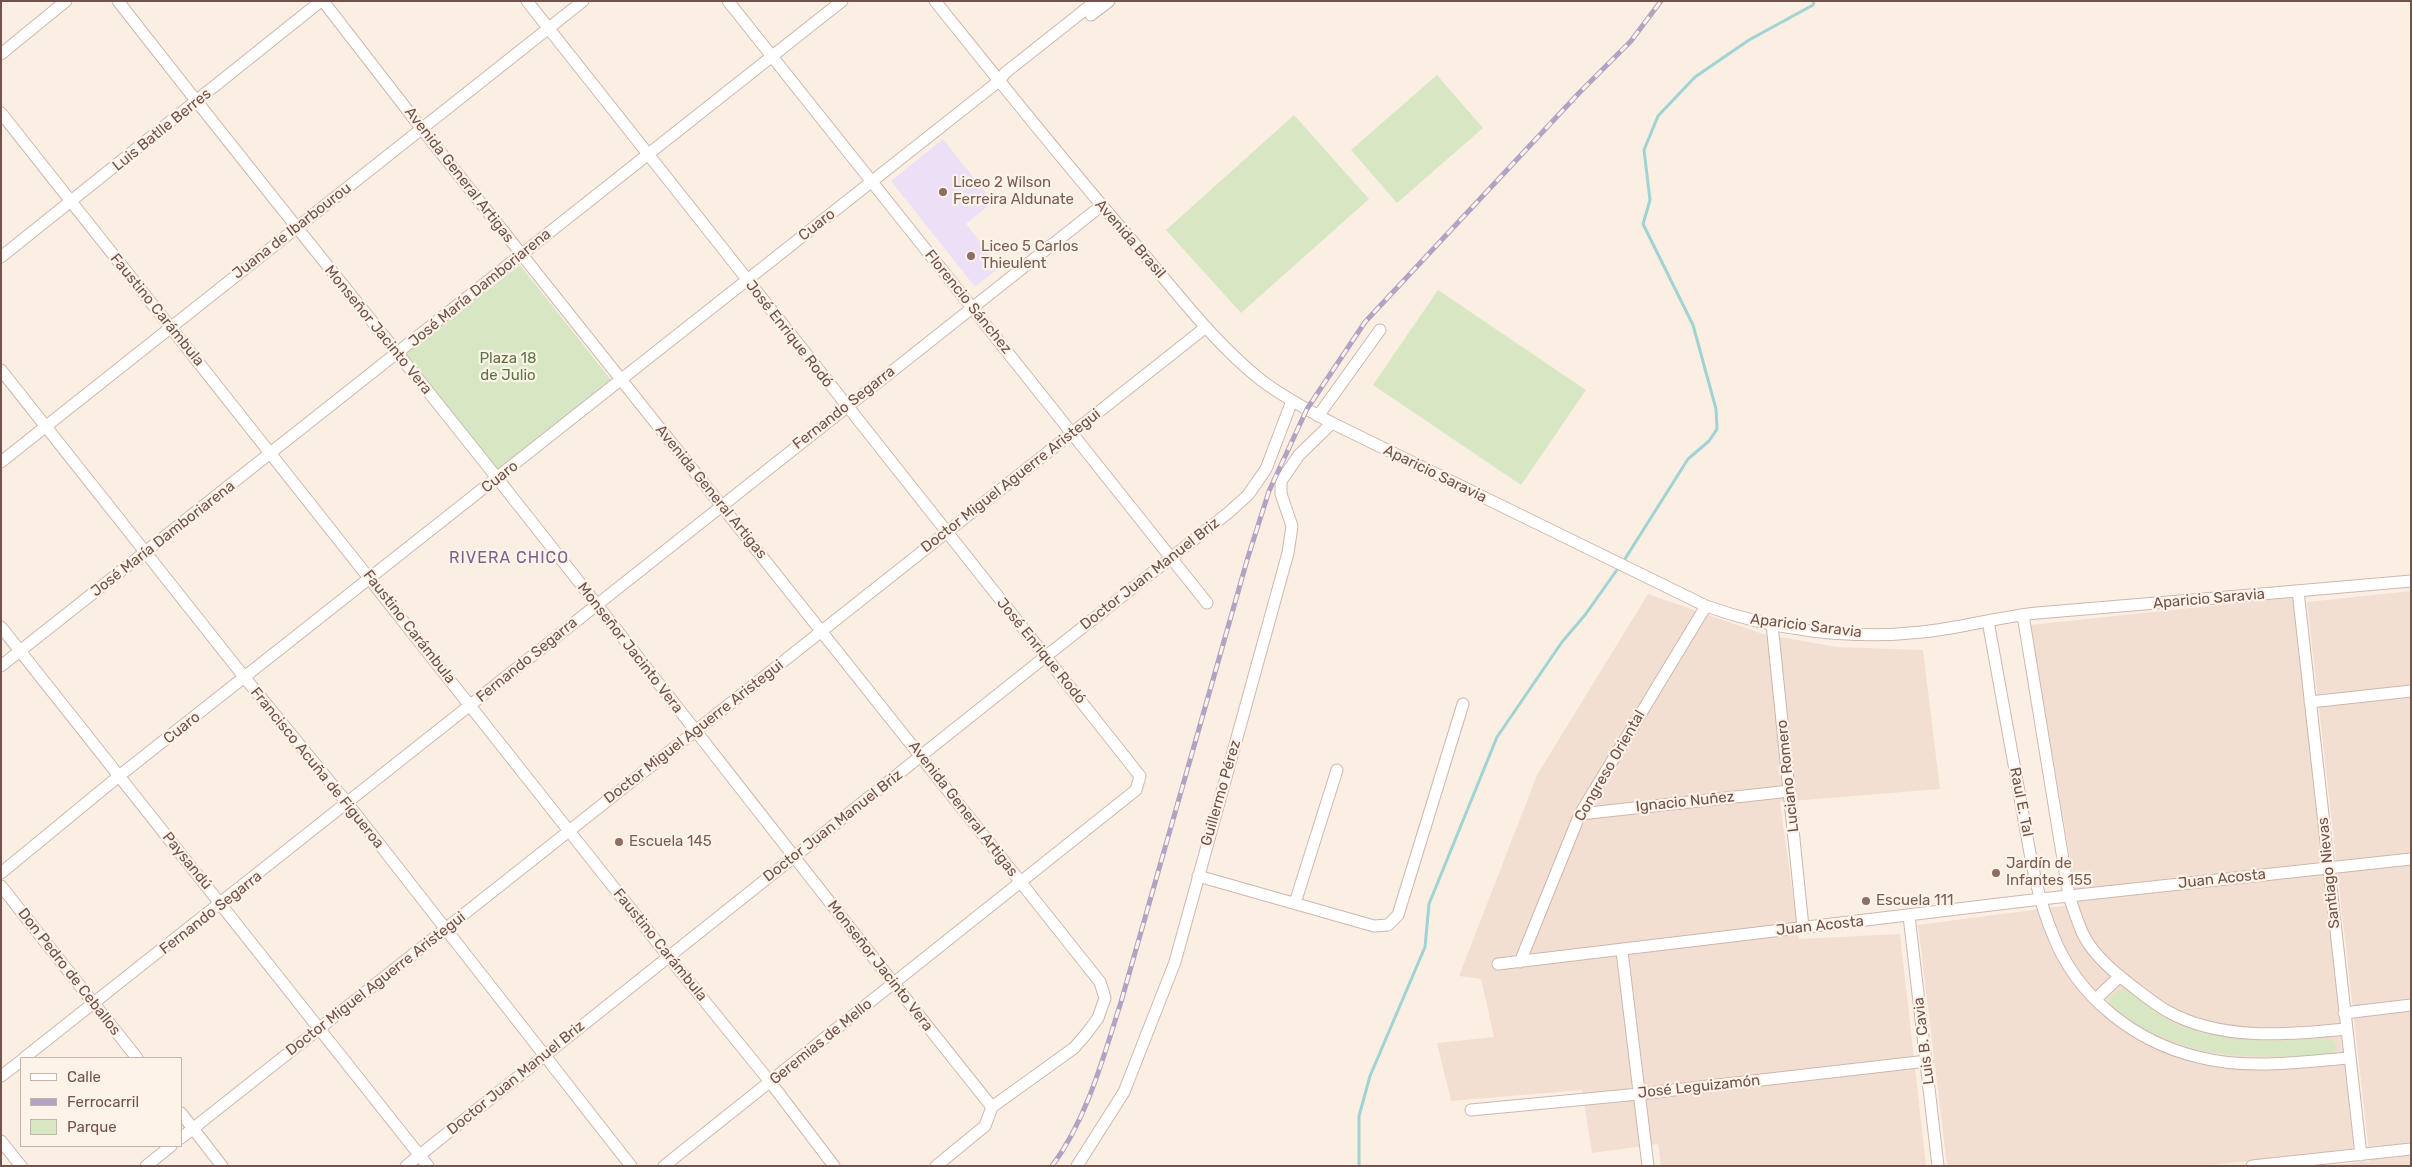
<!DOCTYPE html>
<meta charset="utf-8">
<style>
body{margin:0}
#map{position:relative;width:2412px;height:1167px;overflow:hidden;background:#fbefe4;font-family:Rubik,sans-serif}
canvas{display:block}
.frame{position:absolute;inset:0;border:2px solid #71534b;pointer-events:none}
.legend{position:absolute;left:20px;top:1057px;width:162px;height:90px;box-sizing:border-box;background:#fef3e9;border:1px solid #c6b3aa;margin:0;padding:6px 9px;list-style:none;font-size:15px;color:#71534b}
.legend li{display:flex;align-items:center;gap:10px;height:25px}
.legend b{width:25px;border:1px solid #c6b3aa}
</style>
<div id="map">
<canvas width="2412" height="1167"></canvas>
<div class="frame"></div>
<ul class="legend">
<li><b style="height:6px;background:#fff"></b>Calle</li>
<li><b style="height:6px;background:#b0a3c3"></b>Ferrocarril</li>
<li><b style="height:14px;background:#d7e7c3"></b>Parque</li>
</ul>
</div>
<script>
const c = document.querySelector('canvas').getContext('2d');
c.lineJoin = 'round';
function paint(path, color) { c.fillStyle = color; c.fill(path, 'evenodd'); }
function stroke(path, color, width, dash) { c.strokeStyle = color; c.lineWidth = width; c.lineCap = dash ? 'butt' : 'round'; c.setLineDash(dash || []); c.stroke(path); }
function drawText(font, color, halo, rows, align = 'center') {
  c.font = font + ' Rubik,sans-serif'; c.lineWidth = 4.5; c.setLineDash([]); c.textBaseline = 'middle'; c.strokeStyle = halo; c.fillStyle = color; for (const [text, x, y, turn = 0] of rows) {
    c.save(); c.translate(x, y); c.rotate((+turn || 0) * Math.PI / 180); c.textAlign = isNaN(turn) ? turn : align; if (halo) c.strokeText(text, 0, 0); c.fillText(text, 0, 0); c.restore();
  }
}
const residential = new Path2D(`
 M2411,591V1166H2325L2370,1161L2307,602Z
 M1648,594L1763,634L1837,647L1923,650L1940,789L1780,802L1799,939L1900,934L1926,1166H1661L1658,1144L1592,1153L1582,1090L1451,1101L1437,1043L1494,1037L1481,979L1459,976L1537,775Z
 M2294,597L2354,1151L2200,1166H1947L1918,925L2078,904L2030,625Z`);
const education = new Path2D(`
 M943,139L993,202L966,224L1000,267L975,287L891,181Z`);
const green = new Path2D(`
 M1437,75L1483,128L1397,203L1351,150Z
 M1294,115L1369,199L1241,313L1166,230Z
 M520,265L612,381L497,471L405,354Z
 M1438,290L1586,390L1521,485L1373,385Z
 M2127,989C2140,1000 2154,1013 2170,1021C2203,1036 2243,1040 2279,1041C2297,1041 2315,1036 2333,1040L2337,1045L2334,1053L2327,1056C2289,1056 2249,1059 2211,1052C2188,1048 2163,1038 2142,1028C2128,1021 2114,1014 2108,999L2119,990Z`);
const stream = new Path2D(`
 M1623,562L1688,459L1709,441L1717,429L1716,409L1693,325L1643,224L1650,200L1644,150L1658,116L1695,77L1749,40L1813,5L1814,1
 M1359,1166V1116L1370,1076L1425,947L1429,904L1497,737L1562,642L1585,615L1619,567`);
const minor = new Path2D(`
 M118,1C243,162 371,319 497,478C663,687 825,899 992,1107
 M323,1L422,129L1100,982L1105,998L1098,1018L1087,1033L1074,1048L992,1107L985,1126L936,1166
 M527,1L1140,776L1136,790L664,1166
 M728,1L1207,603
 M935,1C1001,83 1066,165 1135,244C1175,290 1213,342 1261,380C1283,397 1308,410 1332,423L1706,606C1773,630 1850,640 1922,632C1961,628 1998,617 2037,613C2162,603 2286,592 2411,581
 M1091,15L1109,1
 M1,54L66,1
 M1,113L668,956L771,1083L834,1166
 M1,257L321,1
 M1,370L245,678L348,804L631,1166
 M1318,416L1380,330
 M1,462L583,1
 M2298,591L2361,1155
 M2023,615L2069,896C2073,908 2077,920 2082,932C2091,952 2110,969 2127,982C2140,992 2153,1003 2167,1011C2220,1041 2288,1035 2346,1029
 M1988,621C1998,678 2009,735 2019,792C2028,840 2034,890 2053,935C2077,997 2135,1042 2198,1057C2247,1070 2299,1062 2349,1058
 M1772,624L1803,927
 M1,627L428,1166
 M1,666L842,1
 M2310,702L2411,691
 M1580,814L1790,791
 M1,873L119,776L999,81L1005,73L1096,1
 M1198,876L1374,926L1388,925L1398,915L1463,704
 M1,886L137,1058
 M1295,903L1337,770
 M1909,916L1938,1166
 M1622,951L1648,1166
 M1520,962L1580,814L1706,606
 M1498,964L2041,899L2411,859
 M2096,999L2120,976
 M2344,1013L2411,1005
 M24,1058C385,776 741,488 1101,206
 M1,1076L21,1061
 M1471,1110L1639,1094L1927,1061
 M181,1113L222,1166
 M181,1138L1206,327
 M1,1141L21,1166
 M146,1166L171,1146
 M406,1166L1045,657L1228,513L1248,495L1266,469L1292,401
 M1077,1166L1124,1092L1175,962L1288,553L1292,526L1281,494V481L1299,455L1332,423
 M2252,1166L2411,1149`);
const rail = new Path2D(`
 M1052,1166C1087,1119 1103,1058 1121,1002L1248,557L1269,491L1307,409L1365,322L1579,93L1631,41L1661,1`);
const markers = [
 [943,192,5,"#8d6e63"],
 [971,256,5,"#8d6e63"],
 [619,842,5,"#8d6e63"],
 [1996,873,5,"#8d6e63"],
 [1866,901,5,"#8d6e63"]
];
const streetNames = [
 ["Luis Batlle Berres",162,130,-39],
 ["Avenida General Artigas",459,175,52],
 ["Cuaro",817,225,-38],
 ["Juana de Ibarbourou",292,231,-38],
 ["Avenida Brasil",1130,239,49],
 ["José María Damboriarena",480,288,-39],
 ["Florencio Sánchez",968,302,51],
 ["Faustino Carámbula",157,310,51],
 ["Monseñor Jacinto Vera",378,330,51],
 ["José Enrique Rodó",789,334,52],
 ["Fernando Segarra",844,408,-38],
 ["Aparicio Saravia",1435,474,26],
 ["Cuaro",500,477,-38],
 ["Doctor Miguel Aguerre Aristegui",1011,481,-38],
 ["Avenida General Artigas",711,492,51],
 ["José María Damboriarena",163,539,-38],
 ["Doctor Juan Manuel Briz",1150,574,-38],
 ["Aparicio Saravia",2209,599,-5],
 ["Aparicio Saravia",1806,626,7],
 ["Faustino Carámbula",409,627,52],
 ["Monseñor Jacinto Vera",630,648,52],
 ["José Enrique Rodó",1041,651,51],
 ["Fernando Segarra",527,660,-39],
 ["Cuaro",182,728,-38],
 ["Doctor Miguel Aguerre Aristegui",694,732,-38],
 ["Congreso Oriental",1610,766,-60],
 ["Francisco Acuña de Figueroa",317,768,51],
 ["Luciano Romero",1788,776,-96],
 ["Guillermo Pérez",1221,793,-74],
 ["Ignacio Nuñez",1685,802,-6],
 ["Raul E. Tal",2021,802,79],
 ["Avenida General Artigas",963,809,52],
 ["Doctor Juan Manuel Briz",833,826,-38],
 ["Paysandú",187,861,51],
 ["Santiago Nievas",2329,873,-96],
 ["Juan Acosta",2222,879,-6],
 ["Fernando Segarra",211,913,-38],
 ["Juan Acosta",1820,926,-6],
 ["Faustino Carámbula",660,945,51],
 ["Monseñor Jacinto Vera",880,966,52],
 ["Don Pedro de Ceballos",69,972,52],
 ["Doctor Miguel Aguerre Aristegui",376,984,-38],
 ["Luis B. Cavia",1924,1041,-97],
 ["Geremias de Mello",821,1042,-39],
 ["Doctor Juan Manuel Briz",516,1078,-39],
 ["José Leguizamón",1699,1087,-6]
];
const educationNames = [
 ["Liceo 2 Wilson",953,183],
 ["Ferreira Aldunate",953,200],
 ["Liceo 5 Carlos",981,247],
 ["Thieulent",981,264],
 ["Escuela 145",629,842],
 ["Jardín de",2006,864],
 ["Infantes 155",2006,881],
 ["Escuela 111",1876,901]
];
const parkNames = [
 ["Plaza 18",508,359],
 ["de Julio",508,376]
];
const neighbourhoodNames = [
 ["RIVERA CHICO",509,558]
];
paint(residential, '#f2dfd2');
paint(education, '#ece0f7');
paint(green, '#d7e7c3');
stroke(stream, '#a0d3d4', 3);
stroke(minor, '#cdb7ae', 13);
stroke(minor, '#fff', 11);
stroke(rail, '#b0a3c3', 5);
stroke(rail, '#fef3e9', 3, [9]);
for (const [x, y, r, color] of markers) { const dot = new Path2D(); dot.arc(x, y, r, 0, 2 * Math.PI); c.fillStyle = color; c.fill(dot); stroke(dot, '#fef3e9', 2); }
drawText('15px', '#71534b', '#fef3e9', streetNames);
drawText('15px', '#785e54', '#fef3e9', educationNames, 'left');
drawText('15px', '#5a7743', '#fef3e9', parkNames);
c.letterSpacing = '1px';
drawText('16px', '#7a638d', '#fef3e9', neighbourhoodNames);
c.letterSpacing = '0px';
</script>
